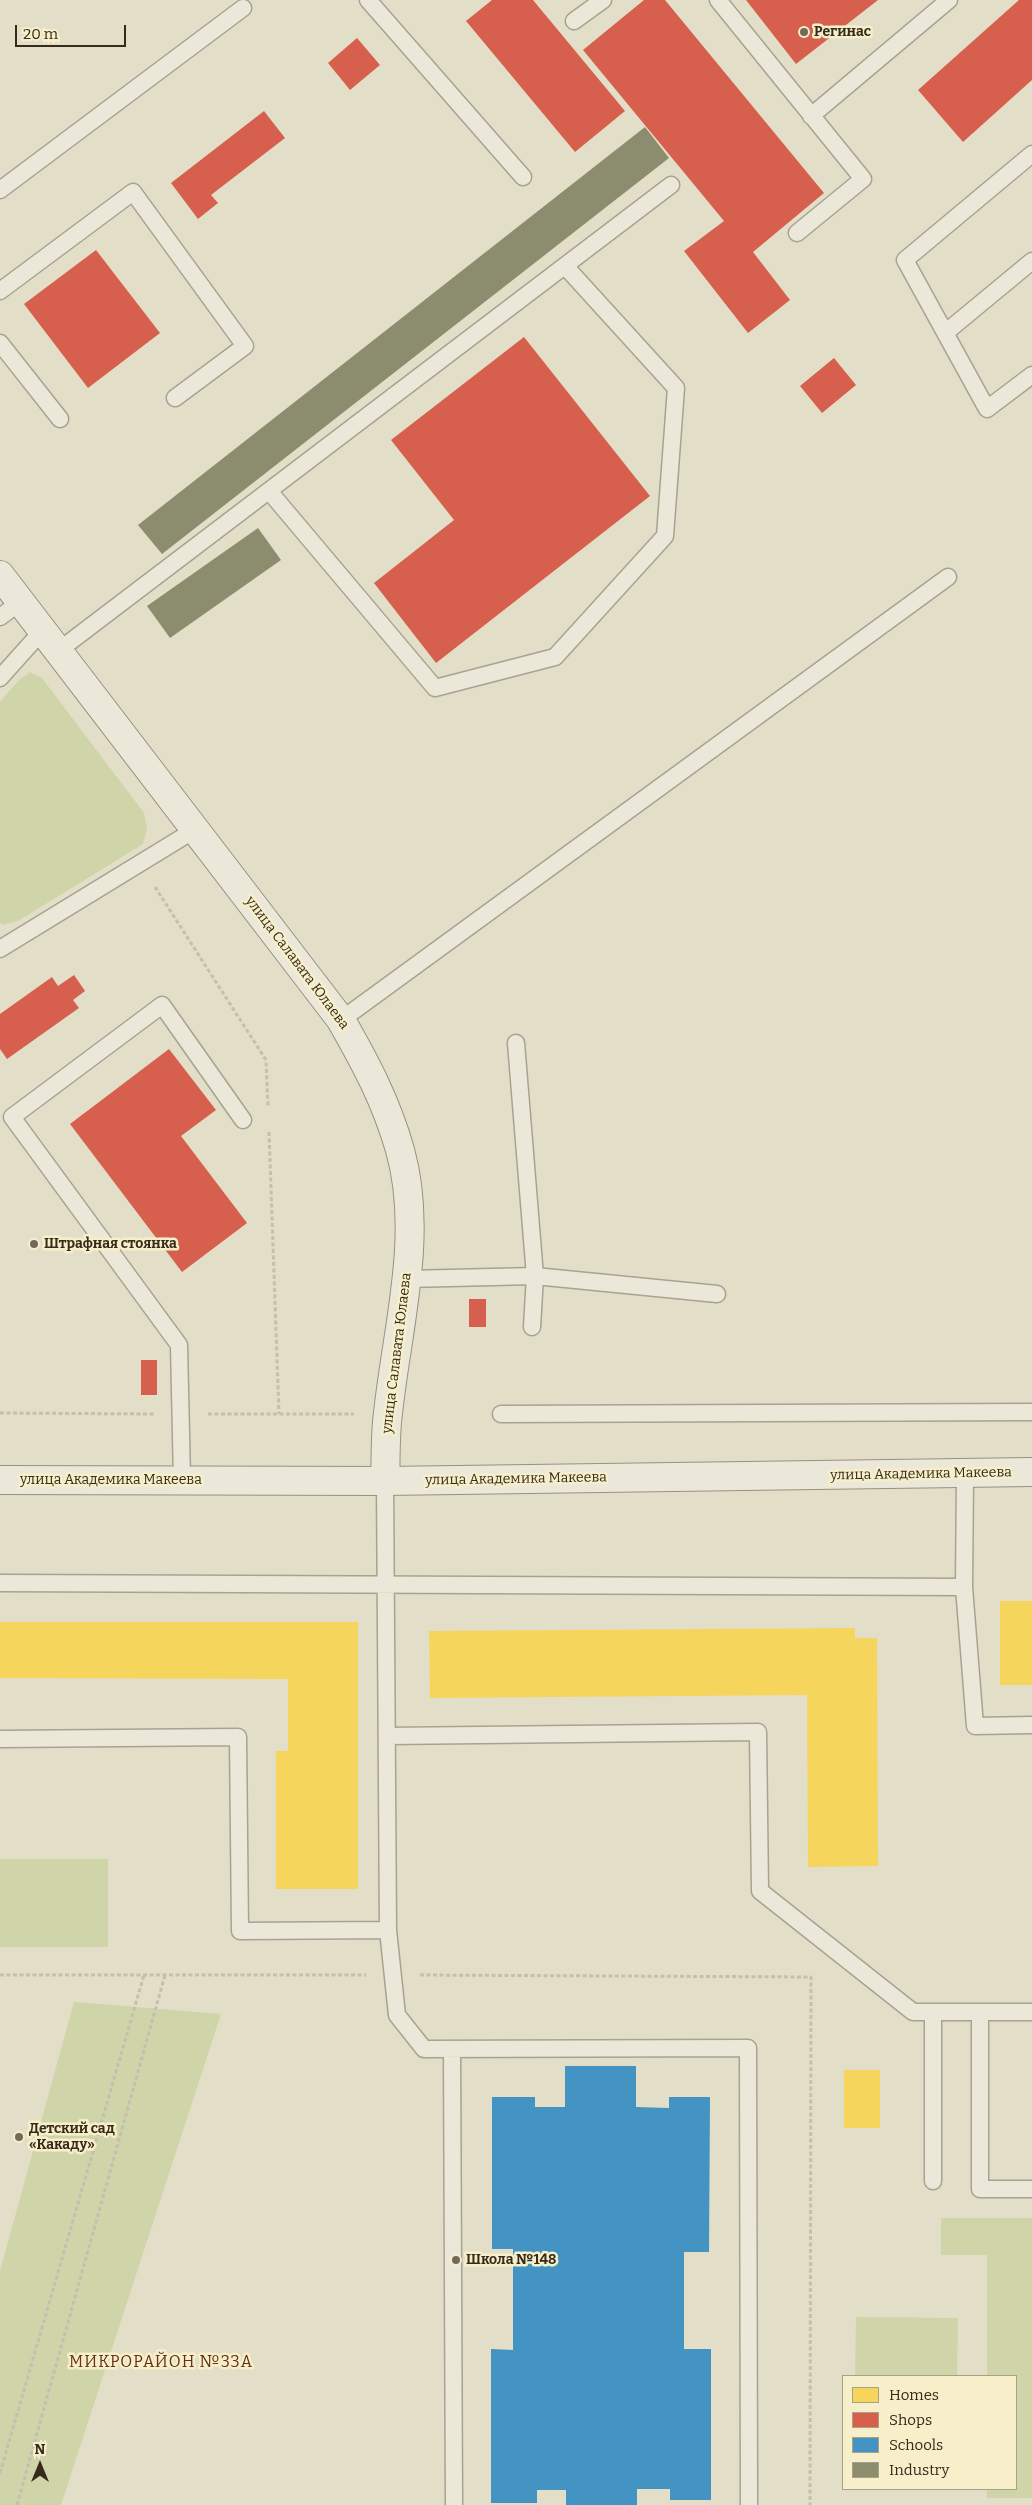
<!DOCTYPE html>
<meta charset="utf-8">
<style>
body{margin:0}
#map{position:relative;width:1032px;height:2505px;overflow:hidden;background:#e3dec7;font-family:Bitter,serif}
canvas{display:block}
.legend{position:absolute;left:842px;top:2375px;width:175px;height:115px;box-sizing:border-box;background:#f7efca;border:1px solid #aaa084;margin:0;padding:6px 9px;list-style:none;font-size:15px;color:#362a1a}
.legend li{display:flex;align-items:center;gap:10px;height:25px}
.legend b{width:25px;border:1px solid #aaa084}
.north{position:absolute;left:15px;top:2440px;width:50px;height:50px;-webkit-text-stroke:4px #f7efca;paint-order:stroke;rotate:0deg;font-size:14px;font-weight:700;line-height:20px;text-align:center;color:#362a1a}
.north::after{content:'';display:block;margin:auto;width:18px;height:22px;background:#362a1a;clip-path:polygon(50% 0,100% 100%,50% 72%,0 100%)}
.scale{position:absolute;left:15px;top:25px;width:111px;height:22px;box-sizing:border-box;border:2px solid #362a1a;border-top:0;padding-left:6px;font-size:15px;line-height:18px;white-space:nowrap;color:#362a1a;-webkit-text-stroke:4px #f7efca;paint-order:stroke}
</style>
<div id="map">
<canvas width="1032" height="2505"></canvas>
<ul class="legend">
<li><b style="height:14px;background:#f6d55c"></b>Homes</li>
<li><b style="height:14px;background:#d6604d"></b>Shops</li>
<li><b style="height:14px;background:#4393c3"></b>Schools</li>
<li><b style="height:14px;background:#8c8c6e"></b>Industry</li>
</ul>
<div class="north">N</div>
<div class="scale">20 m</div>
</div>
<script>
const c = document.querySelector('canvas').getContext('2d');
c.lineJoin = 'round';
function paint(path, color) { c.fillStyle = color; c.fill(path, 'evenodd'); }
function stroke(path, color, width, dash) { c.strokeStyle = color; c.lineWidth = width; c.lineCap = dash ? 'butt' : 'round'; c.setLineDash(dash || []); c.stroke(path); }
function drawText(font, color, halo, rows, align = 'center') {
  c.font = font + ' Bitter,serif'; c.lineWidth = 5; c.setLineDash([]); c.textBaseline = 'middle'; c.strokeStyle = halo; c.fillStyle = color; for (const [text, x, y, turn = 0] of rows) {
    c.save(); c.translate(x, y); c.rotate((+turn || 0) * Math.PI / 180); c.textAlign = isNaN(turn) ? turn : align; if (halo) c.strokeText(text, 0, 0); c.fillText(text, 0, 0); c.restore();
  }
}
const green = new Path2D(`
 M30,672L42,678L144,813L147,829L143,844L18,921L2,925L0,923V702L19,680Z
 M0,1859H108V1947H0Z
 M74,2002L221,2014L61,2505H0V2271Z
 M941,2218H1032V2498H987V2489H1016V2376H987V2255H941Z
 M856,2317L958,2318L957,2376H855Z`);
const homes = new Path2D(`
 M1000,1601H1032V1685H1000Z
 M0,1622H358V1889H276V1751H288V1679L0,1678Z
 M855,1628V1638H877L878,1866L808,1867L807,1695L430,1698L429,1631Z
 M844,2070H880V2128H844Z`);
const shops = new Path2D(`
 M492,0H533L625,111L575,152L466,21Z
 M644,0H665L824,193L753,252L790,300L748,333L684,251L724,221L583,50Z
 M746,0H878L796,64Z
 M1019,0H1032V80L963,142L918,90Z
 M357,38L380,65L350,90L328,63Z
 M264,111L285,138L211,195L218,203L198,219L171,183Z
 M96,250L160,333L88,388L24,304Z
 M524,337L650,496L436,663L374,583L454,520L391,440Z
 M834,358L856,385L822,413L800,386Z
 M74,975L85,991L73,1000L79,1008L7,1059L0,1049V1014L52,977L58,986Z
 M169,1049L216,1110L181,1136L247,1223L182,1272L70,1124Z
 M469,1299H486V1327H469Z
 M141,1360H157V1395H141Z`);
const schools = new Path2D(`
 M565,2066H636V2107L669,2108V2097H710L709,2252H684V2349H711V2500H670V2489H637V2505H566V2490H537V2503H491V2349L513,2350V2249H492V2097H535V2107H565Z`);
const industry = new Path2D(`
 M645,127L669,158L162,554L138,525Z
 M258,528L281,560L170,638L147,606Z`);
const path = new Path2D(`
 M155,887L266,1060L268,1106
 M269,1132L279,1414
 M0,1413L154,1414
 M208,1414H354
 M0,1975H366
 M420,1975L811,1977L810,2505
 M0,2473L144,1975
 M17,2505L165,1975`);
const lane = new Path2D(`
 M368,0L523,177
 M718,0L863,179L797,233
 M574,21L603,0
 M811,116L949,0
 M1032,154L905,260L987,409L1032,375
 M0,190L243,8
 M0,291L133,192L245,346L175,398
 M945,333L1032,261
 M0,343L60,419
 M269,491L435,688L555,657L665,536L676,388L565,266
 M0,617L20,602
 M58,651L671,185
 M0,678L42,631
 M0,949L196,829
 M341,1020L948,577
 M516,1043L535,1276L532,1327
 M406,1279L535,1276L717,1294
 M501,1414L1032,1412
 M965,1474L964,1587L975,1726L1032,1725
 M182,1480L179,1345L12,1117L162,1005L243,1120
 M385,1481L388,1930L397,2015L424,2049L748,2048L749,2505
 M0,1583L964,1587
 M387,1736L758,1732L760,1891L913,2012H1032
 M0,1739L238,1737L240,1931L388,1930
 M933,2012V2181
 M980,2012V2189H1032
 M452,2049L454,2505`);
const secondary = new Path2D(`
 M0,575L341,1020C366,1064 386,1101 400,1150C424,1235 397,1328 388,1413C385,1435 386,1458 385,1481
 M0,1480L385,1481L1032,1472`);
const markers = [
 [804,32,5,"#736957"],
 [34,1244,5,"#736957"],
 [19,2137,5,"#736957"],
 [456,2260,5,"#736957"]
];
const poiNames = [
 ["Регинас",814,32],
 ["Штрафная стоянка",44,1244],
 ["Детский сад",29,2129],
 ["«Какаду»",29,2145],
 ["Школа №148",466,2260]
];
const streetNames = [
 ["улица Салавата Юлаева",297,963,53],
 ["улица Салавата Юлаева",397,1353,-83],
 ["улица Академика Макеева",921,1474,-1],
 ["улица Академика Макеева",516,1479,-1],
 ["улица Академика Макеева",111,1480]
];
const quarterNames = [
 ["МИКРОРАЙОН №33А",161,2363]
];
paint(green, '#cfd5a8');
paint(homes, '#f6d55c');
paint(shops, '#d6604d');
paint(schools, '#4393c3');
paint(industry, '#8c8c6e');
stroke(lane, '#a8a291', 19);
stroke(secondary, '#979181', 30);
stroke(path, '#c3bfb1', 3, [4, 2.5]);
stroke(lane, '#ebe8da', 16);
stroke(secondary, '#ebe8da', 28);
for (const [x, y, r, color] of markers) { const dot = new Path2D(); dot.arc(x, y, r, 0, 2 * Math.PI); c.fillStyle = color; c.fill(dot); stroke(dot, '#f7efca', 2); }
drawText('bold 14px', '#362a1a', '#f7efca', poiNames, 'left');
drawText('14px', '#362a1a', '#f7efca', streetNames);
c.letterSpacing = '1px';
drawText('16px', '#653017', '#f7efca', quarterNames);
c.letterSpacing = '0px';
</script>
